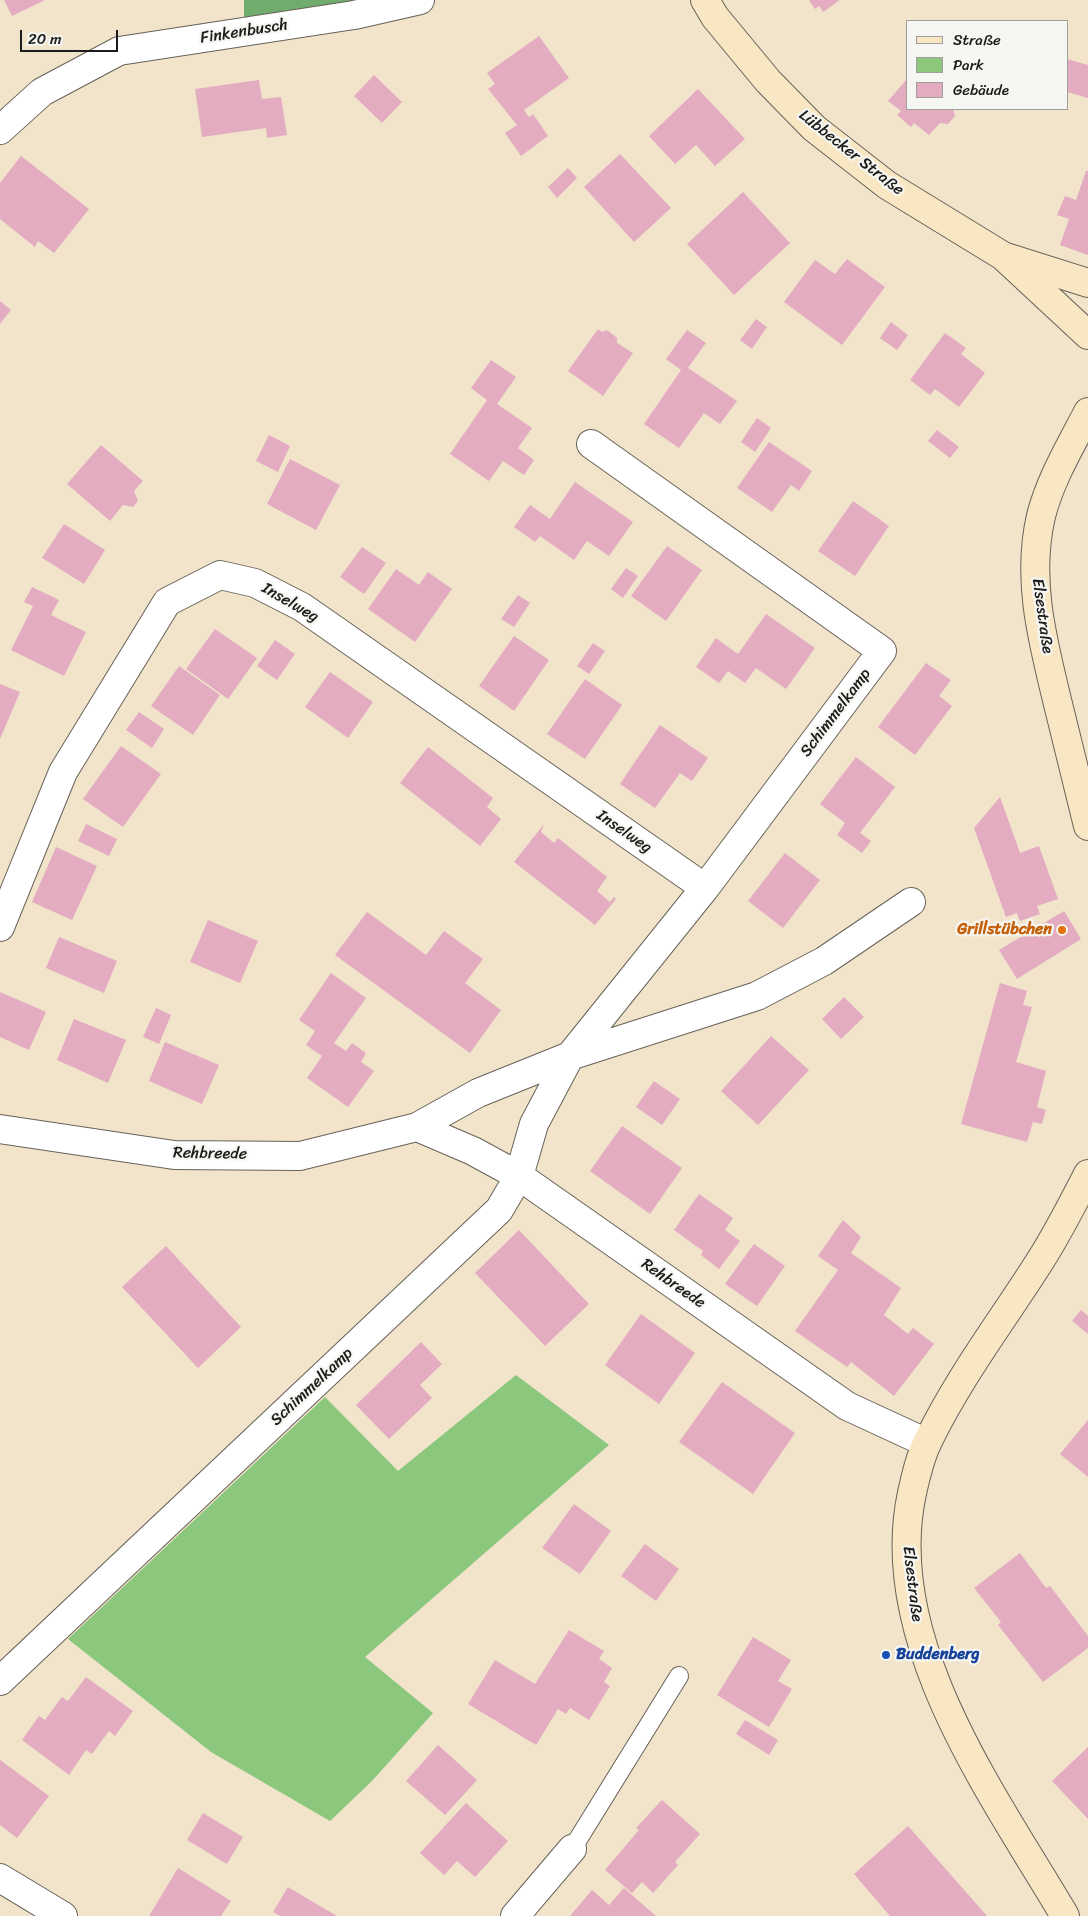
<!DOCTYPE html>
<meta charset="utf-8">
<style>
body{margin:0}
#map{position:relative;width:1088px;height:1916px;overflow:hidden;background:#f1e4cb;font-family:Sriracha,sans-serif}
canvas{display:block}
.legend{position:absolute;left:906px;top:20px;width:162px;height:90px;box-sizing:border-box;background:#f6f6f2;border:1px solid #9f9f9c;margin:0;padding:6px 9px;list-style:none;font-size:15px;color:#1c1c1c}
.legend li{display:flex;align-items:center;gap:10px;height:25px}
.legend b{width:25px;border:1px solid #9f9f9c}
.scale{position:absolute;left:20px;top:30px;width:98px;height:22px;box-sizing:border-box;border:2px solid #1c1c1c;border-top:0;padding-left:6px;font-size:15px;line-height:18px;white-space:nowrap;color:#1c1c1c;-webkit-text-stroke:4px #f6f6f2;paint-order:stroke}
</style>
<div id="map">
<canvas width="1088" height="1916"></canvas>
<ul class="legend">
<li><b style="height:6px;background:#f9e7c3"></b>Straße</li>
<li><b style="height:14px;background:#8bc77d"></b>Park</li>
<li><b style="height:14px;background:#e3acc0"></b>Gebäude</li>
</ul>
<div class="scale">20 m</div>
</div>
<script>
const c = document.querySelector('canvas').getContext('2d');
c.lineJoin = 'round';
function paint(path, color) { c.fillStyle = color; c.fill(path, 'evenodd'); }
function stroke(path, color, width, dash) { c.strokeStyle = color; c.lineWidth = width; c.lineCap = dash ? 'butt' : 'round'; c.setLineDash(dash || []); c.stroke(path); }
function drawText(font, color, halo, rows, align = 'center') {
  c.font = font + ' Sriracha,sans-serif'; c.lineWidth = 4.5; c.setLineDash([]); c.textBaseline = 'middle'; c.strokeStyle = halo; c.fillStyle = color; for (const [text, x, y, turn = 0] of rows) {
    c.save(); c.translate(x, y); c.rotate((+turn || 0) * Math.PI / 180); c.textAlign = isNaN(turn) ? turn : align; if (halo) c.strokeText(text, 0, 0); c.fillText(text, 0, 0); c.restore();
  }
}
const green = new Path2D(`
 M516,1375L609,1445L365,1657L433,1713L372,1781L330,1821L211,1752L68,1639L325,1397L398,1471Z`);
const forest = new Path2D(`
 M244,0H360L244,19Z`);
const building = new Path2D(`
 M4,0H45L12,16Z
 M809,0H840L823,12L819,6L815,9Z
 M539,36L569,78L524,110L529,117L533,114L548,136L521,156L505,133L517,125L488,89L495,84L487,73Z
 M1067,59L1088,65V98L1067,92Z
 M374,75L402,102L382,123L354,96Z
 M907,79V109H953L955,116L948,124L940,123L929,135L914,123L911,127L897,115L901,111L888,101Z
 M259,80L262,99L281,97L287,135L267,138L266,128L202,137L195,89Z
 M698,89L745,139L715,166L696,145L675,164L649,136Z
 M620,154L671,208L634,242L584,187Z
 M21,156L89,209L54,253L38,241L35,247L0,219V183Z
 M568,168L577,178L557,198L548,187Z
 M1086,171H1088V255L1060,245L1069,219L1057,215L1065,196L1076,200Z
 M743,192L790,243L734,295L687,244Z
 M847,259L885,287L842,345L784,302L815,260L835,274Z
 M0,301L11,310L0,324Z
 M756,319L767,327L752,349L740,340Z
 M891,322L908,335L897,350L880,338Z
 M598,329L602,332L607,330L617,338V343L633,353L603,396L568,371Z
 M687,330L706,343L688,368L737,401L720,424L704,413L679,448L644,424L681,370L666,359Z
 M945,333L966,348L961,354L985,373L959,407L935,389L930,395L910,380Z
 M491,360L516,377L497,404L532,428L518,448L534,460L524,475L503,461L489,481L450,454L487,400L471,388Z
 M757,418L771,428L755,452L741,442Z
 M937,430L959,447L950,458L928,441Z
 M269,435L290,446L278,472L256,461Z
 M769,442L812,471L799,491L791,485L772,512L737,488Z
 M101,445L143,481L134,491L138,501L133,507L123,505L110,521L67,484Z
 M290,459L340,485L316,530L267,504Z
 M575,482L633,522L609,556L587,541L574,560L540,536L535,542L514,527L530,505L550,519Z
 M853,501L889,526L855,576L818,551Z
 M64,524L105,550L84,584L42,558Z
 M667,546L702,570L666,621L631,596Z
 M362,547L386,563L364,594L340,577Z
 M626,568L638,576L623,598L611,589Z
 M396,569L419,585L428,572L452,589L415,642L368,609Z
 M32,587L59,600L51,615L86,632L64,676L11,650L33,606L24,602Z
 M518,595L530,603L514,627L501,619Z
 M766,614L815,648L786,689L756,668L745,683L728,671L719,683L696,667L716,638L738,654Z
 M215,629L257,658L228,699L186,669Z
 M514,636L549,660L514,711L479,686Z
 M275,640L295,654L277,680L257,666Z
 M593,643L605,651L589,674L577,666Z
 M926,663L951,680L939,696L952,706L915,755L878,727Z
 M179,666L220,695L193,735L151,706Z
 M330,672L373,702L348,738L305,707Z
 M585,679L622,705L585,759L547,734Z
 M0,684L20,692L0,739Z
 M139,712L164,729L152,748L126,730Z
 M660,725L708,758L692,781L680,773L655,808L620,784Z
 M121,746L161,774L123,827L83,799Z
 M428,747L493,798L487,807L501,819L480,846L400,783Z
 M856,757L895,787L860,833L871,841L862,853L837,835L845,823L820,804Z
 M1000,797L1020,853L1039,846L1058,899L1037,906L1040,914L1020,921L1017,913L1006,917L974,828Z
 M86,824L117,839L109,856L78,841Z
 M544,824L541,832L554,843L558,838L607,877L597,891L610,902L614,897L616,899L595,925L514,862Z
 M56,847L97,866L72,920L32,902Z
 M785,853L820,880L783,928L748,901Z
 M1064,911L1081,939L1017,979L999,950Z
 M367,912L426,955L444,931L483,959L465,983L501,1010L470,1053L335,955Z
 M208,920L258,941L240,983L190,962Z
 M59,937L117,961L104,993L46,968Z
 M331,973L366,998L334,1043L346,1051L352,1043L366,1053L361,1062L374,1071L348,1107L307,1078L322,1056L306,1045L315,1031L299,1020Z
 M1000,983L1027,991L1023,1005L1032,1007L1016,1062L1046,1071L1037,1107L1046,1110L1042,1124L1033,1122L1027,1142L961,1124Z
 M0,992L46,1012L29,1050L0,1037Z
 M844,997L864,1017L841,1039L822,1019Z
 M156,1008L171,1015L159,1044L143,1037Z
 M74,1019L126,1040L108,1083L57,1060Z
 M771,1036L809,1070L758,1125L721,1091Z
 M165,1042L219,1065L202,1104L149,1081Z
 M654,1081L680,1099L662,1125L636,1107Z
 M622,1126L682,1168L650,1214L590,1171Z
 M699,1194L733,1218L725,1230L740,1241L719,1269L701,1255L703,1251L674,1230Z
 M843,1220L861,1237L851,1253L901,1288L884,1315L908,1334L913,1328L934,1344L894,1396L851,1362L847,1367L795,1331L838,1270L818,1256Z
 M519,1230L589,1304L545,1346L475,1273Z
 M754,1244L785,1266L757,1306L725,1284Z
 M166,1246L241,1327L198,1368L122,1287Z
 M1081,1310L1088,1316V1334L1072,1321Z
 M641,1314L695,1353L659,1404L605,1365Z
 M421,1342L442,1364L420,1385L432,1398L389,1439L356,1405Z
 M722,1382L795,1433L753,1494L679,1442Z
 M1088,1420V1477L1060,1454Z
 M574,1504L611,1531L580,1574L542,1548Z
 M645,1544L679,1569L656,1601L621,1576Z
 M1020,1553L1046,1588L1050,1586L1088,1636V1648L1043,1682L998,1625L1001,1622L974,1588Z
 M569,1630L604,1651L599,1659L612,1668L604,1682L610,1686L589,1720L570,1708L566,1714L558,1709L536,1745L468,1704L495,1660L535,1684Z
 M753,1637L791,1660L778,1681L792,1689L769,1727L717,1695Z
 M86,1677L133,1711L115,1736L109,1731L92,1754L86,1750L69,1775L22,1740L39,1716L45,1720L62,1697L68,1701Z
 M745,1720L778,1740L769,1755L736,1734Z
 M438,1745L477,1780L445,1815L406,1781Z
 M1088,1747V1819L1052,1781Z
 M0,1760L49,1796L17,1838L0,1825Z
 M662,1800L700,1834L675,1862L678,1865L653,1893L642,1882L632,1893L605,1870L639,1830L636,1828Z
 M466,1803L508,1841L475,1877L457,1861L444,1875L420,1853Z
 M203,1813L243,1837L227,1864L187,1840Z
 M908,1826L987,1916H890L854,1874Z
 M178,1868L231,1901L221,1916H149Z
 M288,1887L308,1899L337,1916H280L273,1912Z
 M624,1888L656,1916H570L592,1890L609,1905Z`);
const lane = new Path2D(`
 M572,1849L679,1676`);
const street = new Path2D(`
 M0,130L42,92L119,51L354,15L420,0
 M0,927L63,772L167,602L220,575L255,583L302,607L705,888
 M417,1127L478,1093L570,1056L757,996L824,961L911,902
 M0,1129L174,1155L300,1156L417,1127L473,1151L519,1176L847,1406L927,1443
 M0,1681L499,1210L519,1176L534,1124L570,1056L705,888L882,651L591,444
 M0,1878L63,1916
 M515,1916L572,1849`);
const secondary = new Path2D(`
 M705,0L715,17L768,81L814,128L887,185L1003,256L1088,335
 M1006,257L1088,283
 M1088,412C1071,445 1050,480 1041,516C1026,580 1043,642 1058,704C1068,744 1078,785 1088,826
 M1065,1916C993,1794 880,1641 912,1493C916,1475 920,1457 928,1441C959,1377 1002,1321 1040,1261C1058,1233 1073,1203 1088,1174`);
const markers = [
 [1062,930,5,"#e8710a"],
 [886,1655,5,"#1a4fb4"]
];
const streetNames = [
 ["Finkenbusch",244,32,-9],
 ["Lübbecker Straße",851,153,38],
 ["Inselweg",290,603,30],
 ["Elsestraße",1042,616,82],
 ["Schimmelkamp",836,713,-53],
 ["Inselweg",624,832,35],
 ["Rehbreede",210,1154,1],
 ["Rehbreede",673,1284,35],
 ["Schimmelkamp",312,1387,-43],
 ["Elsestraße",912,1584,83]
];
const foodNames = [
 ["Grillstübchen",1052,930]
];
const transitNames = [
 ["Buddenberg",896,1655]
];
paint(green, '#8bc77d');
paint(forest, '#70ac6c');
paint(building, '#e3acc0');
stroke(lane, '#676259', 20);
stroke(street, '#676259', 30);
stroke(secondary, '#676259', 30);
stroke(lane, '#fff', 18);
stroke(street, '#fff', 28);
stroke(secondary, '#f9e7c3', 28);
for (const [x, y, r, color] of markers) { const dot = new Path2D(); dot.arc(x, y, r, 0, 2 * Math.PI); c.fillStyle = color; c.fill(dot); stroke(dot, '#f6f6f2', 2); }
drawText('16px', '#1c1c1c', '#f6f6f2', streetNames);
drawText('bold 16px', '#c56008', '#f6f6f2', foodNames, 'right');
drawText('bold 16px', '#164399', '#f6f6f2', transitNames, 'left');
</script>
